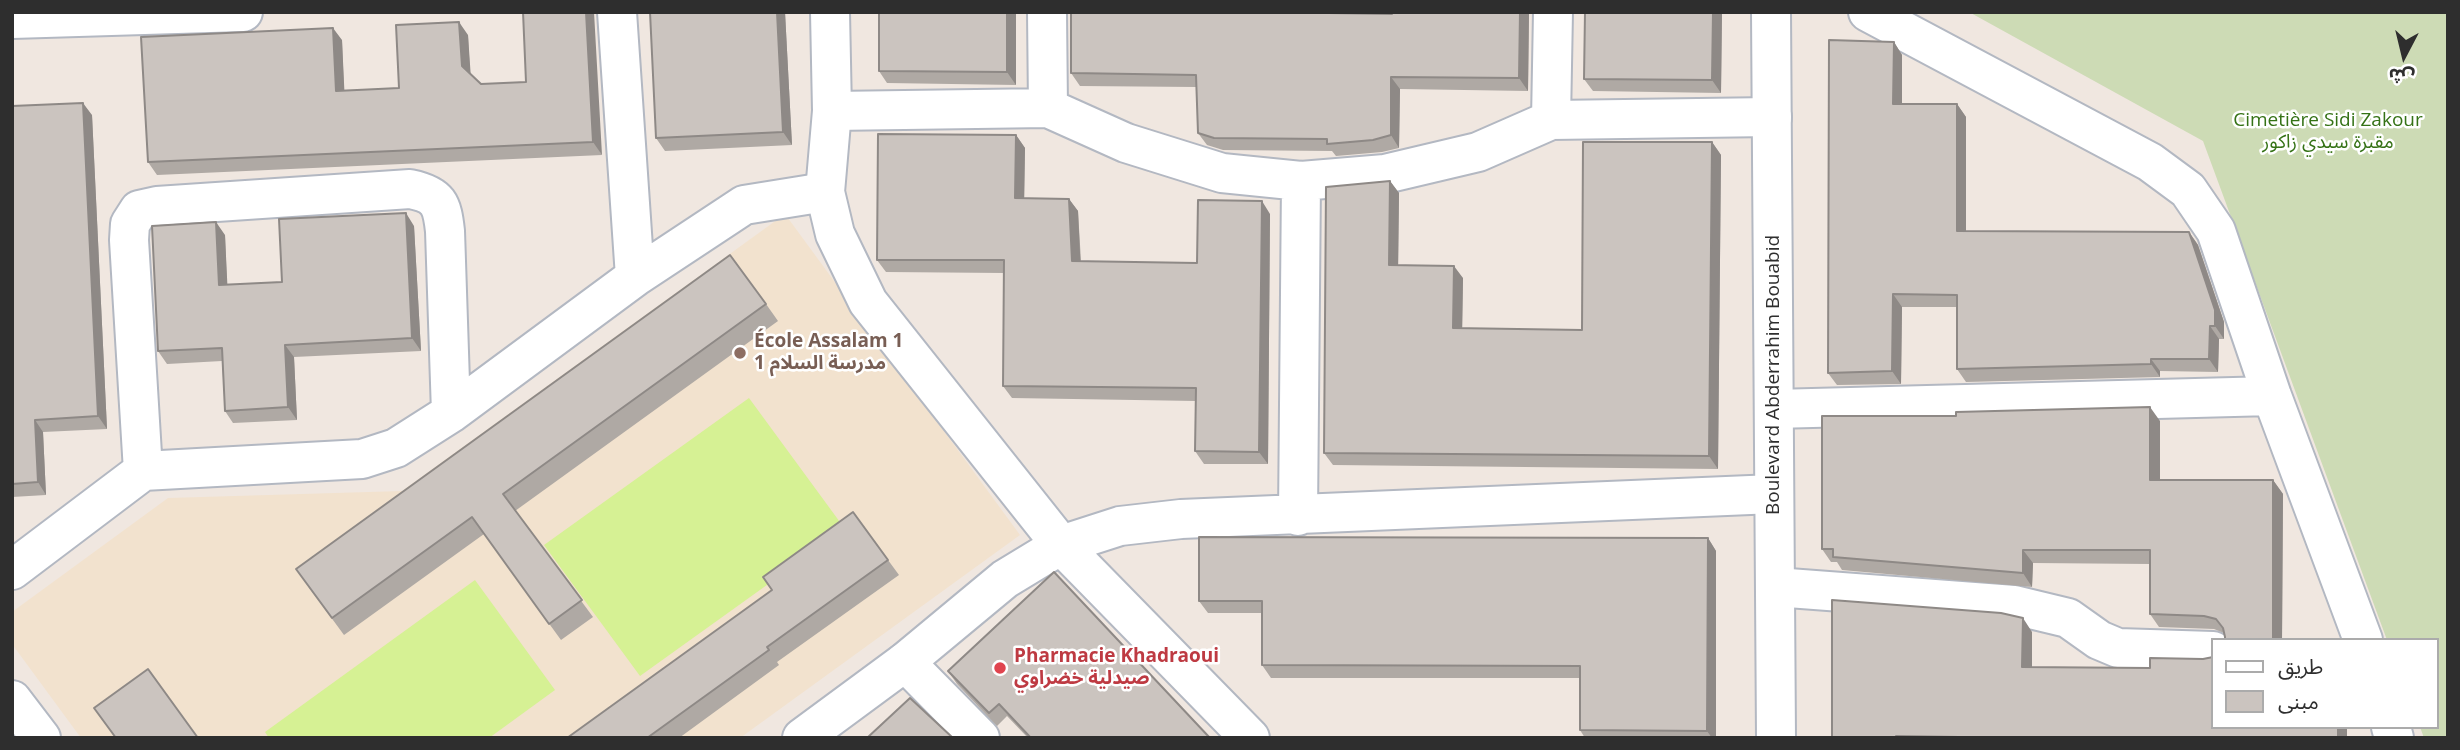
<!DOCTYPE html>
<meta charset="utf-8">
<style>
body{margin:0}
#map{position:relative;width:2460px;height:750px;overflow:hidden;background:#f0e7e0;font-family:"Open Sans","Noto Sans Arabic",sans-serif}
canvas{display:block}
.frame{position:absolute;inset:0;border:14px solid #2e2e2e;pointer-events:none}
.legend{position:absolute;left:2211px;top:638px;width:228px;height:91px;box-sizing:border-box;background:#fff;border:2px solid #ababab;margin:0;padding:9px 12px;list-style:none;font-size:21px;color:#2e2e2e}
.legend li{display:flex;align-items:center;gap:14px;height:35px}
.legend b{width:35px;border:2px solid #ababab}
.north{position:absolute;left:2369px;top:21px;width:70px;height:70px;-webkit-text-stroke:5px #fff;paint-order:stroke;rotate:187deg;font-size:19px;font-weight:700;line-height:28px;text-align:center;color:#2e2e2e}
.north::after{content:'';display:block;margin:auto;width:24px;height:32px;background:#2e2e2e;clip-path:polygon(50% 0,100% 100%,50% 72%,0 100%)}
</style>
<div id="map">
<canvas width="2460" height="750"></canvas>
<div class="frame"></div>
<ul class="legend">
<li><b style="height:9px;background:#fff"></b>طريق</li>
<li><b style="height:19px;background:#cbc4bf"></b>مبنى</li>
</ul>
<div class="north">ش</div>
</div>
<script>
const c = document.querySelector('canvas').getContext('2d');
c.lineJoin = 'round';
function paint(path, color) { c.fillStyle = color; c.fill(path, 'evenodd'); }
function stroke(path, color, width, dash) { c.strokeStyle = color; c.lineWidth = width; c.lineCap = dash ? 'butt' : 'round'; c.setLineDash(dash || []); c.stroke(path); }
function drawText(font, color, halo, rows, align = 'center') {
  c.font = font + ' "Open Sans","Noto Sans Arabic",sans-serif'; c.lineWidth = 5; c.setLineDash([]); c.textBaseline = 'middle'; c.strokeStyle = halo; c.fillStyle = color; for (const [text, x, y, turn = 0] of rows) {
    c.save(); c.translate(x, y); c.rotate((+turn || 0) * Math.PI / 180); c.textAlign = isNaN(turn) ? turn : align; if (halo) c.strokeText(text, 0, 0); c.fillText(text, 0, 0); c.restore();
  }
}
const education = new Path2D(`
 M785,214L1020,535L740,738H81L12,644V612L168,498L402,491Z`);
const cemetery = new Path2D(`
 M1969,12H2448V738H2424L2420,727H2437V640H2387L2203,141Z`);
const pitch = new Path2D(`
 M749,398L845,529L640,676L544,545Z
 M475,580L555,690L489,738H269L265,732Z`);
const street = new Path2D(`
 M617,12L635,277
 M1047,12L1048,108
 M1868,12L2150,162L2188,190L2216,231L2272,396L2363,640
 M12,19L243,12
 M832,111L1048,108L1126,143L1222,173L1301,181L1385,174L1478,152L1551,120L1772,117
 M1551,120L1553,12
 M1774,409L2272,396
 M143,471L129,240L130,224L139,210L157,206L410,189C439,195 442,204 445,231L451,413
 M1298,516L1301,181
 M12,570L143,471L362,459L396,448L451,413L635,277L744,205L825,192
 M1775,587L2014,605L2068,618L2099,640L2118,648L2213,651
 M905,662L980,738
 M12,700L41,738
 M2391,727L2394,738
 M1250,738L1061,545L1120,526L1181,519L1774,494`);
const secondary = new Path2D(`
 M1771,12L1776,738
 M802,738L905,662L1005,579L1061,545L868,302L835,234L825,192L832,111L830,12`);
const wall = new Path2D(`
 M523,12L602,155L157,175L148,162L342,40L344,91L399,88L468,35L470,74L481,84L526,82Z
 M650,12H785L792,145L665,151L656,138Z
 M1016,12V85L887,83L879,71Z
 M1071,12H1337V13L1392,14L1529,12L1528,91L1400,89L1399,148L1382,152L1336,156L1332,151L1223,150L1207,145L1198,133L1196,87L1080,86L1071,73Z
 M1722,12L1721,93L1593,91L1584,79Z
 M1894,42L1902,55V104H1957L1966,117V231L2189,232L2198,245L2224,322V339H2219L2218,372L2160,371V377L1966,382L1957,369V307H1902L1901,384L1837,385L1828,373Z
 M12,106L92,115L107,429L43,432L46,495L12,497Z
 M1016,135L1025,148L1024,198L1069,199L1078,211L1081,261L1197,263L1270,214L1268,464H1204L1195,451L1196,401L1012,398L1003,386L1004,273L886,272L877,260Z
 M1712,142L1721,155L1718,469L1333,465L1324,453L1390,181L1399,193L1398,265L1463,278L1462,328L1582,330Z
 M414,226L421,351L294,357L297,420L233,423L225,411L222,361L167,364L158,351L225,235L227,285L282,282Z
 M766,304L778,321L515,511L593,617L561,640L484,534L344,635L308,586Z
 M2160,421V480H2273L2283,494L2282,640H2225L2224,633L2214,629L2159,627L2150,614V564L2033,563L2032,587L1842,570L1837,562H1831L1822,549Z
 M1708,538L1716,551V738H1585L1580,730V678H1271L1262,665V613H1208L1199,601Z
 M888,560L899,575L777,662L779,665L679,738H567Z
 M2032,632V667L2150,668L2203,659L2347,738H1832Z
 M948,671L1210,738H1028L1007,716L997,726L957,684Z`);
const shadedWall = new Path2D(`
 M586,12H594L602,155L593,142Z
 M777,12H785L792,145L783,132Z
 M1007,12H1016V85L1007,72Z
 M1520,12H1529L1528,91L1519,78Z
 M1713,12H1722L1721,93L1712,80Z
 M459,22L468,35L471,79L462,66Z
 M333,28L342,40L345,104L336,91Z
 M1894,42L1902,55V116L1893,104Z
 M1391,77L1400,89L1399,148L1391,135Z
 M83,103L92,115L107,429L98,416Z
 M1957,104L1966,117V244L1957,231Z
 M1016,135L1025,148L1024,211L1015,198Z
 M1712,142L1721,155L1718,469L1709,456Z
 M1390,181L1399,193L1398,277L1389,265Z
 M1069,199L1078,211L1081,274L1072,261Z
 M1262,201L1270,214L1268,464L1259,452Z
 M406,213L414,226L421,351L412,338Z
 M216,222L225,235L228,298L219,285Z
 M2189,232L2198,245L2224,322V339L2215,326Z
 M1454,266L1463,278L1462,341L1453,328Z
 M1893,294L1902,307L1901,384L1892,371Z
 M2210,326L2219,339L2218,372L2209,359Z
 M285,345L294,357L297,420L288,407Z
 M2151,359L2160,371V377L2151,364Z
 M2150,407L2160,421V493L2150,480Z
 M35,420L43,432L46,495L38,482Z
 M2273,480L2283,494L2282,640H2273Z
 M1708,538L1716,551V738H1712L1707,731Z
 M2023,550L2033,563L2032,587L2023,573Z
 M2023,618L2032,632V681L2022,667Z
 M2338,727H2347V738H2338Z`);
const building = new Path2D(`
 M523,12H586L593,142L148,162L141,37L333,28L336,91L399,88L396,25L459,22L462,66L481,84L526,82Z
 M650,12H777L783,132L656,138Z
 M879,12H1007V72L879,71Z
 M1071,12H1328V13L1392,14V12H1520L1519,78L1391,77V135L1373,140L1327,144V139L1214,138L1198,133L1196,75L1071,73Z
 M1585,12H1713L1712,80L1584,79Z
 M1829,40L1894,42L1893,104H1957V231L2189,232L2215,310V326H2210L2209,359H2151V364L1957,369V295L1893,294L1892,371L1828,373Z
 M83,103L98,416L35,420L38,482L12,484V106Z
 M878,134L1016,135L1015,198L1069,199L1072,261L1197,263L1198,200L1262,201L1259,452L1195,451L1196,388L1003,386L1004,260H877Z
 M1583,142H1712L1709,456L1324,453L1326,187L1390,181L1389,265L1454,266L1453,328L1582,330Z
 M406,213L412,338L285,345L288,407L225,411L222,348L158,351L152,226L216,222L219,285L282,282L279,219Z
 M730,255L766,304L503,494L582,600L549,624L472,517L332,618L296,569Z
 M2150,407V480H2273V640H2225V637L2223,628L2216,619L2204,616L2150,614V550H2023V573L1833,557V549H1822V416H1956V412Z
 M853,512L888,560L767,647L769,650L647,738H567L772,590L763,577Z
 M1199,537L1708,538L1707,731L1580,730V666L1262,665V601H1199Z
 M1054,572L1210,738H1031L999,704L989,713L948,671Z
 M1832,600L2001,613L2023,618L2022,667L2150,668V658L2203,659L2213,657V727H2338V738H2022L1896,736V738H1832Z
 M148,669L198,738H116L94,708Z
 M910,698L953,738H867Z`);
const markers = [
 [740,353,7,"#8d6e63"],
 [1000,668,7,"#e0444e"]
];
const parkNames = [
 ["Cimetière Sidi Zakour",2328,121],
 ["مقبرة سيدي زاكور",2328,143]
];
const educationNames = [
 ["École Assalam 1",754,342],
 ["مدرسة السلام 1",754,364]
];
const streetNames = [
 ["Boulevard Abderrahim Bouabid",1774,375,-90]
];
const healthNames = [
 ["Pharmacie Khadraoui",1014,657],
 ["صيدلية خضراوي",1014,679]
];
paint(education, '#f2e2ce');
paint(cemetery, '#cddbb5');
paint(pitch, '#d6f194');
stroke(street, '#b3b8c2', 42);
stroke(secondary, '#b3b8c2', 42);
stroke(street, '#fff', 38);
stroke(secondary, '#fff', 38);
paint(wall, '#afa9a4');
paint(shadedWall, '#8e8986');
paint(building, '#cbc4bf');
stroke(building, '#8e8986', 2);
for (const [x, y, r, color] of markers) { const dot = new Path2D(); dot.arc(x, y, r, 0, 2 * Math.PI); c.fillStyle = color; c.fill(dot); stroke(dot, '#fff', 2.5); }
drawText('19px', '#357216', '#fff', parkNames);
drawText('bold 19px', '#785e54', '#fff', educationNames, 'left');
drawText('19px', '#2e2e2e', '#fff', streetNames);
drawText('bold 19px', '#be3a42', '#fff', healthNames, 'left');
</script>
